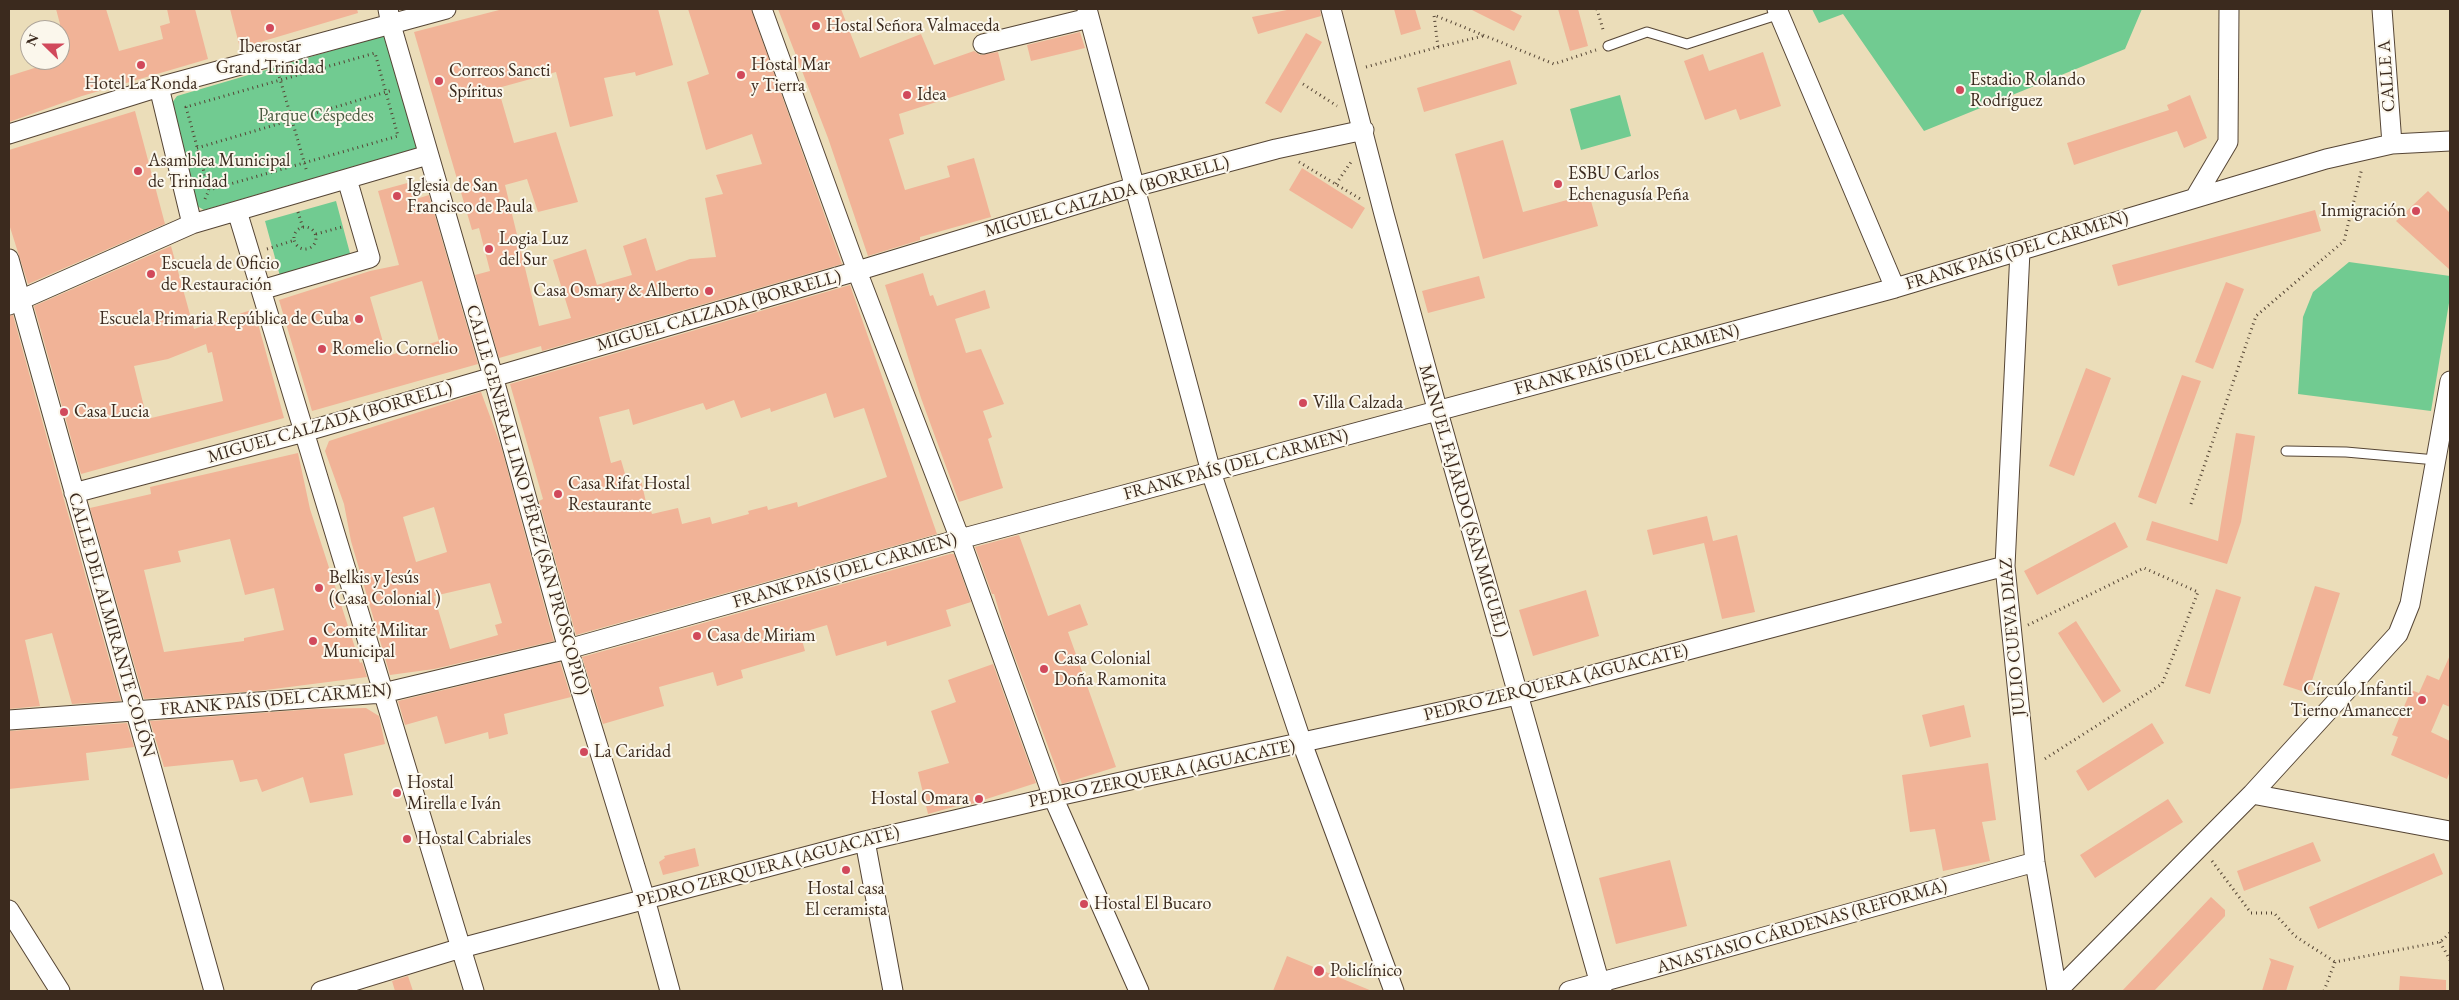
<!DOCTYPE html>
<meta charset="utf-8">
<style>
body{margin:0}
#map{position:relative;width:2459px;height:1000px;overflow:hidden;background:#ebddb9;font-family:"EB Garamond",serif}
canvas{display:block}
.frame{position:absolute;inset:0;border:10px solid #3b2a1e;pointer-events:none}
.north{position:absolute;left:20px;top:20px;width:50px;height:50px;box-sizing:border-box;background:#fbf7ec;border:1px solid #aea59a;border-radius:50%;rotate:292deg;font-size:14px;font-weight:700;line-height:20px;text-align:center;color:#3b2a1e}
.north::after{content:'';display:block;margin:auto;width:18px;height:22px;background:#d1495b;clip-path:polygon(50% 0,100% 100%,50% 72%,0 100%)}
</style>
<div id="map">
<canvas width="2459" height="1000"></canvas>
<div class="frame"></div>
<div class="north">N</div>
</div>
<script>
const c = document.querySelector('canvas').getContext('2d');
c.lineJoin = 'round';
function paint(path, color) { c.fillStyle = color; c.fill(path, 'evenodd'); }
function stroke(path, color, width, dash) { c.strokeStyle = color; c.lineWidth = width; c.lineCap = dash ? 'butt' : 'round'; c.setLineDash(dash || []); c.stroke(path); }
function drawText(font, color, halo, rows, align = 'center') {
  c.font = font + ' "EB Garamond",serif'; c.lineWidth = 4; c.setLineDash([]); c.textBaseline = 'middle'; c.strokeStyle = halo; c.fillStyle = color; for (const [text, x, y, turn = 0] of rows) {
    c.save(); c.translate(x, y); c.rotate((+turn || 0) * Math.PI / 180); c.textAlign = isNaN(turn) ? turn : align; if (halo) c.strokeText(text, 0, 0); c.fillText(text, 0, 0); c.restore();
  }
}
const green = new Path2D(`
 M1812,9H2142L2125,49L1924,131L1843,14L1819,23Z
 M385,35L417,148L204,210L197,206L172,103L177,96Z
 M1620,95L1631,136L1581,150L1570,109Z
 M336,201L351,257L280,276L265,221Z
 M2349,262L2450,276V297L2431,411L2298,394L2303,317L2313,292Z`);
const building = new Path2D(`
 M56,9H106L119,51L163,39L160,26L170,23L167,9H195L208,59L82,96L9,122V76L60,60V24Z
 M230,9H357L358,13L240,48Z
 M503,9H658L673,65L636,76L635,72L604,78L613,116L570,127L556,72L498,88L514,143L556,132L578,202L538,212L527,179L505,185L539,326L571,318L553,260L586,249L597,285L632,275L623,246L646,238L656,271L690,259L716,257L705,198L723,194L716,175L762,164L752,134L706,150L687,82L709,74L688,9H751L842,264L542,351L541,346L499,358L475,275L490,271L479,228L472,230L414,32Z
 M778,9H841L860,58L921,34L934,65L974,51L980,55L998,52L1005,80L899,114L904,134L889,139L905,190L950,177L947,166L974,158L991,217L920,237V240L868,256L828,138Z
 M1292,9H1320L1321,16L1258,34L1252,17Z
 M1394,9H1415L1421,29L1401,35Z
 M1470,9H1508L1522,16L1514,31Z
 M1558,9H1578L1588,46L1570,51Z
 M1080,32L1085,48L1031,61L1027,45Z
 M1306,33L1322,42L1281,113L1265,103Z
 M1763,52L1781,106L1740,120L1736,109L1705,120L1684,61L1703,54L1709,71Z
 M1510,60L1517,84L1424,112L1417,88Z
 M2190,95L2207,138L2184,148L2177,131L2074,165L2067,143L2169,110L2167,105Z
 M135,111L165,224L28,284L9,224V150Z
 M1503,140L1523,212L1589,194L1598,226L1483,259L1455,154Z
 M1302,168L1365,208L1352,229L1289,190Z
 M411,182L416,199L429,195L478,364L312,411L279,300L370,271L399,265L378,191ZM422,281L439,341L387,356L370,297Z
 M2428,191L2450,213V270L2396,221Z
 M2315,210L2321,231L2118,286L2112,265Z
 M171,246L194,329L254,309L284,418L81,474L34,306ZM206,344L208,353L212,352L223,401L147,419L134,366L168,359Z
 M923,273L930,296L933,295L937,306L985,290L990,308L955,319L966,353L981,349L1004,404L983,411L992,437L988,439L1003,488L959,502L921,398L885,285Z
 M1479,276L1485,298L1428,313L1422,291Z
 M2226,282L2244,289L2213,369L2195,362Z
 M850,285L937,534L576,635L539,501L543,499L510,384ZM826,393L834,418L864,408L887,477L798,507L797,502L768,510L767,506L748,511L749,514L712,524L710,517L682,524L678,508L652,514L651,511H648L641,480L628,484L621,460L611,463L599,417L629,409L633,425L703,403L706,410L734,400L741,418L770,408L771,412Z
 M13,315L63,496L121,701L72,704L52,633L25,640L40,706L9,709V316Z
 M2086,368L2111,378L2074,476L2049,466Z
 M2182,375L2201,381L2156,504L2138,497Z
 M481,392L501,446L554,641L434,669L390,675L351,541L344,504L325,451L329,441ZM434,507L447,552L416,562L403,517ZM490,583L502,623L495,625L498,635L450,649L434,596Z
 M2236,433L2255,436L2241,522L2227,564L2146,540L2152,521L2218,541Z
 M298,453L310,509L360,663L362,662L367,677L258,691L144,699L90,508L151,494L150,487ZM230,539L245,595L274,588L284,630L244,638V641L164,652L144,570L181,562L178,551Z
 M1707,516L1713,541L1737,535L1755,612L1722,619L1704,543L1653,555L1647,530Z
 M2115,522L2128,547L2037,595L2024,571Z
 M1019,535L1048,616L1080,604L1088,625L1068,632L1116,767L1062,784L1005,631L994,594H992L975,547Z
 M950,554H954L971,602L946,610L951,626L887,646L886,641L836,656L827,625L800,633L805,651L741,670L743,678L717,686L713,672L659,687L664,706L603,724L582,657Z
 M2315,586L2340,593L2308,693L2283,685Z
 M2216,589L2241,597L2210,694L2185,686Z
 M1586,590L1599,636L1533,656L1519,610Z
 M2076,621L2121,691L2103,703L2058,633Z
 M2450,655V707L2443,704L2431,732L2450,741V771L2447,779L2391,755L2398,737L2392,735L2411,690L2419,693L2427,675L2439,680Z
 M560,662L571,697L504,714L508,734L489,739L488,732L445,744L437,716L405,725L398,701Z
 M993,664L1036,783L971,804V802L928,814L918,772L949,763L931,711L956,702L948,680Z
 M1964,705L1971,737L1930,747L1922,715Z
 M366,708L379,716L385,744L344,754L353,795L310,803L303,777L262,792L257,779L240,782L233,760L164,767L150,721L314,709Z
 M127,723L134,747L86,753L89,780L9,789V731Z
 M2152,723L2164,743L2088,791L2076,771Z
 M1988,763L1996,820L1982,822L1990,861L1943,871L1935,829L1910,832L1902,775Z
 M2168,799L2183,822L2095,878L2080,855Z
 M2313,842L2321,861L2244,891L2237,871Z
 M695,848L699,866L663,875L659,862L665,858L664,856Z
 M2434,853L2443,874L2318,929L2309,907Z
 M1670,860L1687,926L1616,944L1599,878Z
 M2211,897L2225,910V916L2154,991H2122Z
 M1287,956L1372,991H1273Z
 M2269,958L2294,966L2286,991H2262L2271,962Z
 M408,976L413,991H395L392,981Z
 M2400,976L2446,980V991H2399Z`);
const path = new Path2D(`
 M1597,9L1604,33
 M1438,47L1483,36
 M1366,67L1438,47L1434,15L1554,64L1596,50
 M278,72L307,172
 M1303,84L1337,106
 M197,148L393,90
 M1299,162L1362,200
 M1336,184L1351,162
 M205,199L209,190L186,107L375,53L398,136L209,190
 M298,212L303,228
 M294 238a11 11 0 1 1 22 0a11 11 0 1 1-22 0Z
 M316,234L342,227
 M267,249L295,240
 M2191,504L2256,316L2344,241L2362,168
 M2028,625L2144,568L2198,592L2162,684L2043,760
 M2212,861L2251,913H2274L2295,936L2335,962
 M2440,942L2450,960
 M2324,991L2335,962L2440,942L2450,933`);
const lane = new Path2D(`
 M1608,46L1647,32L1687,44L1780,14
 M2286,451L2346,452L2436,460`);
const street = new Path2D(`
 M388,9L391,25L493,376L568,649L645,899L670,991
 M762,9L857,271L960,539L1053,797L1139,991
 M1087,9L1211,472L1302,743L1394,991
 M1331,9L1384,214L1438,412L1602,991
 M1777,9L1895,288
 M2382,9L2392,144
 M983,44L1089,18
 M159,87L192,224
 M9,134L159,87L446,9
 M2196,196L2228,142L2229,9
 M237,211L474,991
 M2020,251L2005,566L2035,862L2057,991
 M9,259L214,991
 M261,290L370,258L347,179
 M9,305L192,224L428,155
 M74,493L304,432L857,271L1134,187L1276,149L1364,130
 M9,720L383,693L568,649L960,539L1895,288L2326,159L2392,144L2450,141
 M2252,794L2450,831
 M865,841L893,991
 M9,910L60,991
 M321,991L461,948L865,841L1053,797L1517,695L2005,566
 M1569,991L2035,862
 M2057,991L2252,794L2398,634L2410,604L2450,381`);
const markers = [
 [816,26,5,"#d1495b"],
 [270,28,5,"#d1495b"],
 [141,65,5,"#d1495b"],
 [741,75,5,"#d1495b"],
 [439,81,5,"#d1495b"],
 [1960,90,5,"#d1495b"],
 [907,95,5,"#d1495b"],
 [138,171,5,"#d1495b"],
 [1558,184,5,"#d1495b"],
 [397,196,5,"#d1495b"],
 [2416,211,5,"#d1495b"],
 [489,249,5,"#d1495b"],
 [151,274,5,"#d1495b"],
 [709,291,5,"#d1495b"],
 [359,319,5,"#d1495b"],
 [322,349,5,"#d1495b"],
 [1303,403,5,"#d1495b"],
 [64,412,5,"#d1495b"],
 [558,494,5,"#d1495b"],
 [319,588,5,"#d1495b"],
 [697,636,5,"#d1495b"],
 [313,641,5,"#d1495b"],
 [1044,669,5,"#d1495b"],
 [2422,700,5,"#d1495b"],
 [584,752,5,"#d1495b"],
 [397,793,5,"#d1495b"],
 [979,799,5,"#d1495b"],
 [407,839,5,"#d1495b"],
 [846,870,5,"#d1495b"],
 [1084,904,5,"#d1495b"],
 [1319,971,6,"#d1495b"]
];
const poiNames = [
 ["Hostal Señora Valmaceda",826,26],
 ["Iberostar",270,47,"center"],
 ["Grand Trinidad",270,68,"center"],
 ["Hostal Mar",751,65],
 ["y Tierra",751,86],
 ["Correos Sancti",449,71],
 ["Spíritus",449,92],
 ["Estadio Rolando",1970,80],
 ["Rodríguez",1970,101],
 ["Hotel La Ronda",141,84,"center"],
 ["Idea",917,95],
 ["Asamblea Municipal",148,161],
 ["de Trinidad",148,182],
 ["ESBU Carlos",1568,174],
 ["Echenagusía Peña",1568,195],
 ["Iglesia de San",407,186],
 ["Francisco de Paula",407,207],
 ["Inmigración",2406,211,"right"],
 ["Logia Luz",499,239],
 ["del Sur",499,260],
 ["Escuela de Oficio",161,264],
 ["de Restauración",161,285],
 ["Casa Osmary & Alberto",699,291,"right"],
 ["Escuela Primaria República de Cuba",349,319,"right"],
 ["Romelio Cornelio",332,349],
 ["Villa Calzada",1313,403],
 ["Casa Lucia",74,412],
 ["Casa Rifat Hostal",568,484],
 ["Restaurante",568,505],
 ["Belkis y Jesús",329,578],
 ["(Casa Colonial )",329,599],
 ["Comité Militar",323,631],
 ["Municipal",323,652],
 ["Casa de Miriam",707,636],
 ["Casa Colonial",1054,659],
 ["Doña Ramonita",1054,680],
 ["Círculo Infantil",2412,690,"right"],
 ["Tierno Amanecer",2412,711,"right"],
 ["La Caridad",594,752],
 ["Hostal",407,783],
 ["Mirella e Iván",407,804],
 ["Hostal Omara",969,799,"right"],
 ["Hostal Cabriales",417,839],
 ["Hostal casa",846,889,"center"],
 ["El ceramista",846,910,"center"],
 ["Hostal El Bucaro",1094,904],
 ["Policlínico",1330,971]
];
const streetNames = [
 ["CALLE A",2387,76,-94],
 ["MIGUEL CALZADA (BORRELL)",1107,197,-16],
 ["FRANK PAÍS (DEL CARMEN)",2017,251,-17],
 ["MIGUEL CALZADA (BORRELL)",719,311,-16],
 ["FRANK PAÍS (DEL CARMEN)",1627,360,-15],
 ["MIGUEL CALZADA (BORRELL)",330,423,-16],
 ["FRANK PAÍS (DEL CARMEN)",1236,465,-15],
 ["CALLE GENERAL LINO PÉREZ (SAN PROSCOPIO)",527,500,74],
 ["MANUEL FAJARDO (SAN MIGUEL)",1463,501,74],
 ["FRANK PAÍS (DEL CARMEN)",845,571,-16],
 ["CALLE DEL ALMIRANTE COLÓN",111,625,74],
 ["JULIO CUEVA DIAZ",2013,637,-95],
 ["PEDRO ZERQUERA (AGUACATE)",1556,683,-14],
 ["FRANK PAÍS (DEL CARMEN)",276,700,-5],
 ["PEDRO ZERQUERA (AGUACATE)",1162,774,-12],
 ["PEDRO ZERQUERA (AGUACATE)",768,867,-15],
 ["ANASTASIO CÁRDENAS (REFORMA)",1802,927,-16]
];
const parkNames = [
 ["Parque Céspedes",316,116]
];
paint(green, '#71cb91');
paint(building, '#f1b397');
stroke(lane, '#554535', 11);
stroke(street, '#554535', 21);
stroke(path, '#554535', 3, [1, 4]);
stroke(lane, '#fff', 9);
stroke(street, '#fff', 19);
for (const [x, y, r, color] of markers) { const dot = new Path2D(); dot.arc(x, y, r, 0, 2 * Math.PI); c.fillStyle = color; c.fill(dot); stroke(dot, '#fbf7ec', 2); }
drawText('18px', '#3b2a1e', '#fbf7ec', poiNames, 'left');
drawText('18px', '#3b2a1e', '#fbf7ec', streetNames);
drawText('18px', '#4b5a40', '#fbf7ec', parkNames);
</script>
